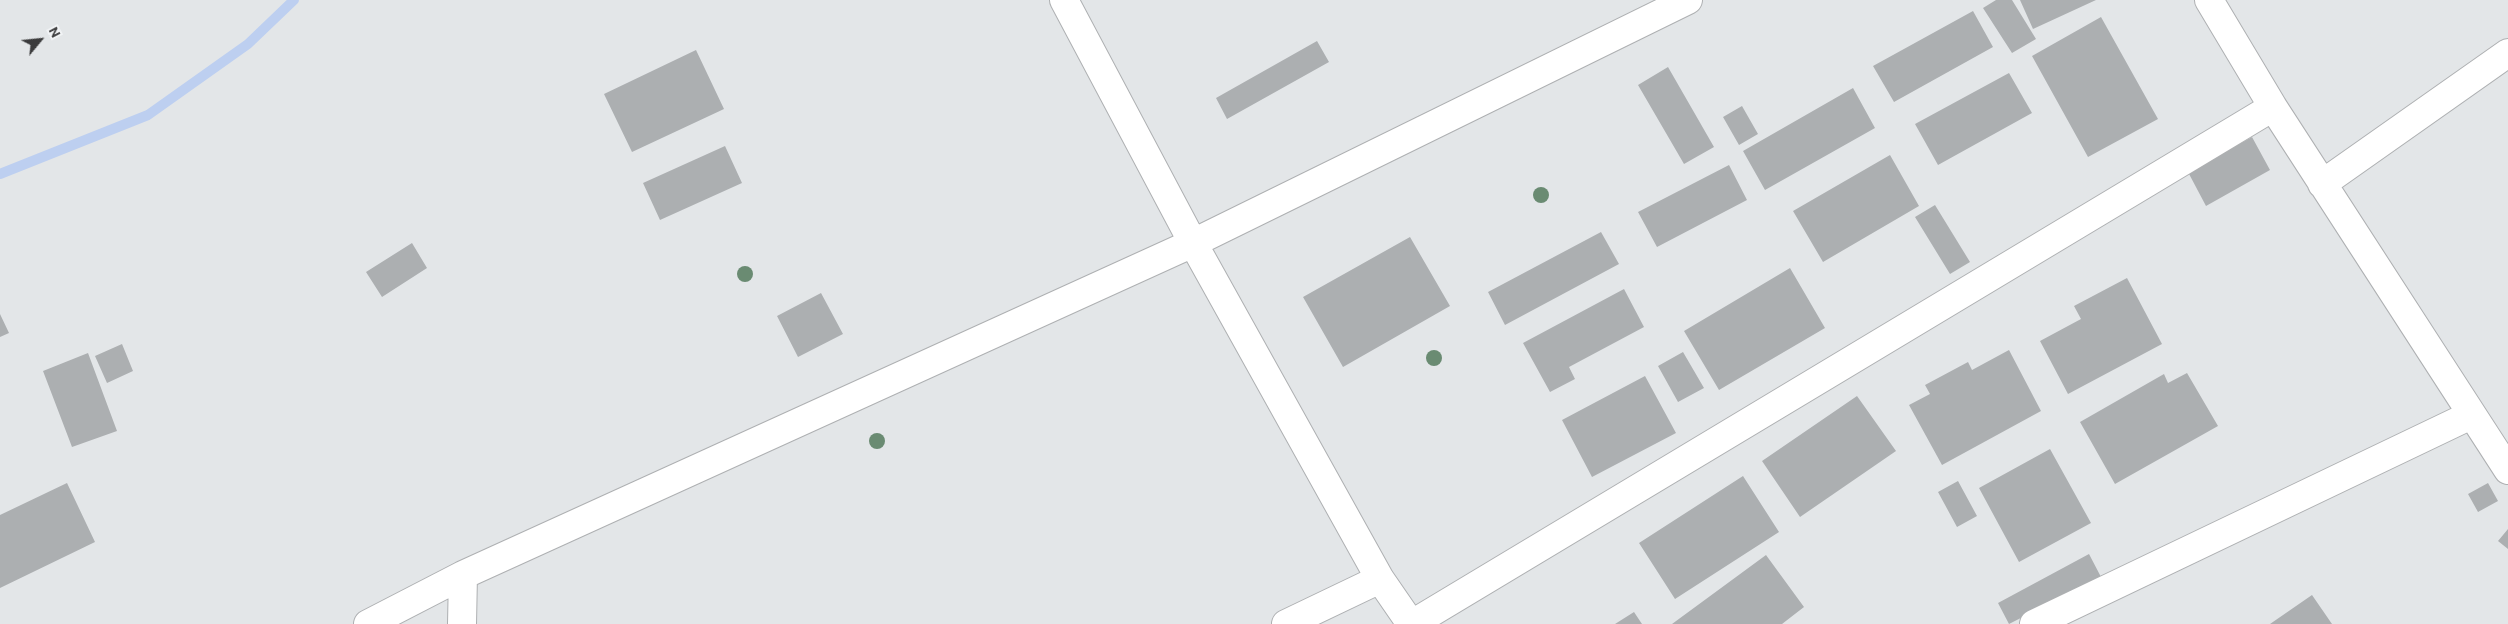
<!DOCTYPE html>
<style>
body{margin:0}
#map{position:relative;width:2508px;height:624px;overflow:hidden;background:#e3e6e8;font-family:Overpass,sans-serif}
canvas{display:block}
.north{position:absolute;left:15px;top:15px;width:50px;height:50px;-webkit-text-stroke:4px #f1f3f5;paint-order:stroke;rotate:62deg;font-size:14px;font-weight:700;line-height:20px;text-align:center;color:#3b3b3c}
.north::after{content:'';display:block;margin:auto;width:18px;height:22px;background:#3b3b3c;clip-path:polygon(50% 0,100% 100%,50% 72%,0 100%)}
</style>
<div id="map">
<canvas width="2508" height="624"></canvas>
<div class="north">N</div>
</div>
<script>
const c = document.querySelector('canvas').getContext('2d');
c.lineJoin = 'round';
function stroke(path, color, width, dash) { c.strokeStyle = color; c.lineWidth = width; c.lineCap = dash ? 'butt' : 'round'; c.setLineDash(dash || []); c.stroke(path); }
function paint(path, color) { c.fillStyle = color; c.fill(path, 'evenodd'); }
const stream = new Path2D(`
 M0,174L148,115L248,44L294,0`);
const building = new Path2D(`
 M1996,0H2012L2036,39L2012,53L1983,8Z
 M2020,0H2096L2033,29Z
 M1973,11L1993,47L1894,102L1873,66Z
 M2101,17L2158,119L2088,157L2032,56Z
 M1317,41L1329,62L1227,119L1216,98Z
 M696,50L724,109L632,152L604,94Z
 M1668,67L1714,147L1684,164L1638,85Z
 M2009,73L2032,113L1938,165L1915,124Z
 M1853,88L1875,128L1765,190L1743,151Z
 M1742,106L1758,134L1739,145L1723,117Z
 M2252,137L2270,170L2206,206L2188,172Z
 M725,146L742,183L660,220L643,183Z
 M1890,155L1919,206L1823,262L1793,211Z
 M1729,165L1747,200L1657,247L1638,212Z
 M1935,205L1970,262L1950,274L1915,217Z
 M1601,232L1619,264L1505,325L1488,292Z
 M1410,237L1450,306L1343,367L1303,297Z
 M412,243L427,268L382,297L366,272Z
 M1790,268L1825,328L1719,390L1684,331Z
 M2127,278L2162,344L2068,394L2040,341L2081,319L2074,306Z
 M1624,289L1644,327L1569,367L1575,379L1550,392L1523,343Z
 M821,293L843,334L798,357L777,316Z
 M0,314L9,333L0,337Z
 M122,344L133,371L107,383L95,356Z
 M2009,350L2041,411L1942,465L1909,405L1930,394L1925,385L1968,362L1972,370Z
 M1683,352L1704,388L1678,402L1658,366Z
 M88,353L117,431L72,447L43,371Z
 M2187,373L2218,426L2115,484L2080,422L2164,374L2168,383Z
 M1645,376L1676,433L1592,477L1562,420Z
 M1857,396L1896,451L1800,517L1762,461Z
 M2050,449L2091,523L2019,562L1979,488Z
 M1743,476L1779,532L1675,599L1639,543Z
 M1958,481L1977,516L1957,527L1938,492Z
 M67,483L95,542L0,588V515Z
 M2488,483L2498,501L2478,512L2468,494Z
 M2508,529V549L2498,541Z
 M2089,554L2101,577L2009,624L1998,603Z
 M1766,555L1804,607L1782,624H1672Z
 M2312,595L2332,624H2270Z
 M1634,612L1642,624H1615Z`);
const minor = new Path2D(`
 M1064,0L1193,243L1380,579L1411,624
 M2209,0L2273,107L2508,470
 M2322,184L2508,53
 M368,624L463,575L1193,243L1688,0
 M462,624L463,575
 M1286,624L1380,579
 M1412,624L2273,107
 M2034,624L2471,415`);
const trees = [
 [1541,195],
 [745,274],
 [1434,358],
 [877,441]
];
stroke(stream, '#bdcff0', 10);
paint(building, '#acafb1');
stroke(minor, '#aeb0b2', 30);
stroke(minor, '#fff', 28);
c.fillStyle = '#6a8b72';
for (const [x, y] of trees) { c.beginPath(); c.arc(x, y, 8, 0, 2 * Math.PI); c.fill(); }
</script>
